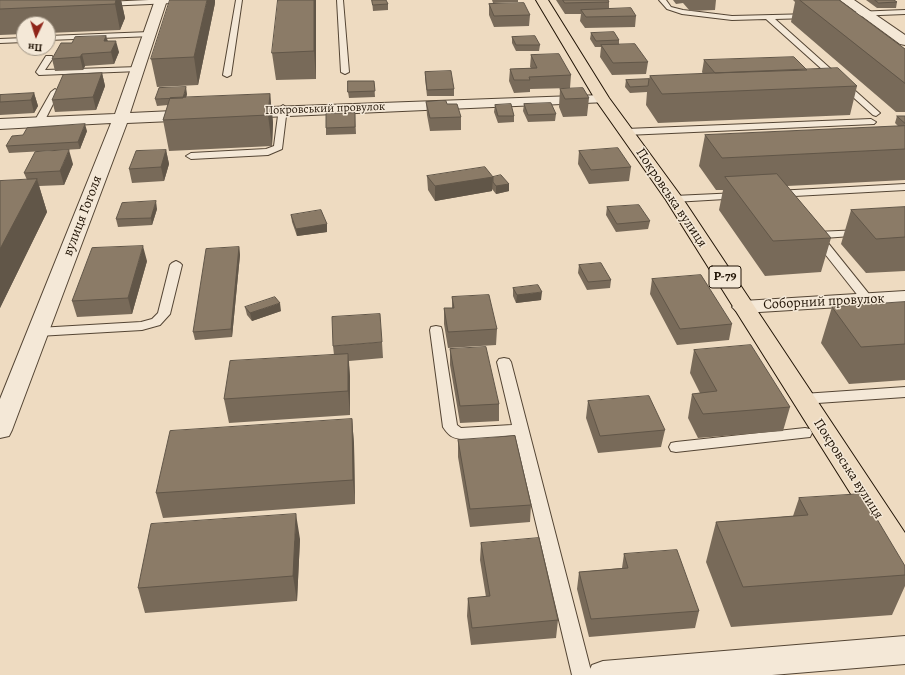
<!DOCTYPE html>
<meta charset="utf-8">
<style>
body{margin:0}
#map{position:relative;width:905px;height:675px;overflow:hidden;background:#eedbc1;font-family:Alegreya,serif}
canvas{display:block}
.north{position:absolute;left:16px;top:16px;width:40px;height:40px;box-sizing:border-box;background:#f4e8d7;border:1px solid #9f9383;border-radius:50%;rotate:184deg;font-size:11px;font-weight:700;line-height:16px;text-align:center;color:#201305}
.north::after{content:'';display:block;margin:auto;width:14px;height:18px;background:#8f2418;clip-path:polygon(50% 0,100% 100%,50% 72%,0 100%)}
</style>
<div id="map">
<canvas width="905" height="675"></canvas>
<div class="north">Пн</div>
</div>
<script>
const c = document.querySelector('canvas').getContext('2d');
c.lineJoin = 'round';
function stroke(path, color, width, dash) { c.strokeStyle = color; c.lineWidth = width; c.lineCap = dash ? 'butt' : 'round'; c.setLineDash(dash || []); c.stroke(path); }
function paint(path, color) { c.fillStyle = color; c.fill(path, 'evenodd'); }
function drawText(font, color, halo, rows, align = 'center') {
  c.font = font + ' Alegreya,serif'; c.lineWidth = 3; c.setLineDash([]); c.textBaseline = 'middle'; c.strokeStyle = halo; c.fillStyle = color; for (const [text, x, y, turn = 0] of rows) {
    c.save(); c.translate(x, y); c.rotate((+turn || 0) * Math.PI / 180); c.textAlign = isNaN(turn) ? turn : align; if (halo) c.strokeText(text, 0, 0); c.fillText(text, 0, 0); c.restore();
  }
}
const service = new Path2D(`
 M149,0H198L195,2L105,6L102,4L105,2Z
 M236,0H242L231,75L227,77L223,75Z
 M337,0H343L349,72L345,74L341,72Z
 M659,0H666L671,7L683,10L732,16L813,14V18H810L775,19L880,113L876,116L873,115L766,19L732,20L682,14L667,9Z
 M905,10V14L855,16L851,14L855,12Z
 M150,32H153V36L48,40V36Z
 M24,38V42L0,43V39Z
 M46,56H52L53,58L45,70L139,67L143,69L139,71L39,75L36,72Z
 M55,89L59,92L44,122L42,124H36L34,122L51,92Z
 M283,105L287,108L282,149L268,155L191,159L186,156L191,153L266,149L274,146L279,108Z
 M871,119L876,122L874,124L626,135L621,132L626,129Z
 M905,184V190L776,197L771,194L776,191Z
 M738,193L743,196L742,198L674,202L669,199L674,196Z
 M861,230L865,231L867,233L865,235L824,238L873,299L871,302H863L810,235L816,232Z
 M176,261L180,263L182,265L170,314L160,325L142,330L38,336L33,335L32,332L33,329L38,328L141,322L152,319L158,313L170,265L172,263Z
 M436,326L441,327L442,330L457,425L461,428L512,425L497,362L499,359L504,358L509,359L511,362L592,675H572L515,435C500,436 464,444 451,436C448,434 445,430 443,427L430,330L431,327Z
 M905,387V397L803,404L798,402L796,399L798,396L803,394Z
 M805,428L810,429L812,433L810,437L676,452L671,451L669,447L671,443L676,442Z`);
const minor = new Path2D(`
 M155,0H167L130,113L195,110L200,112L203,115L200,118L195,120L127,123L12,430L9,436L0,438V399L111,123L0,129V119L115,114Z
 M602,95L607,96L609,99L607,102L243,118L238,116L235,113L238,110L243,108Z
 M905,636V664L772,675H587L592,665L603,661Z`);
const tertiary = new Path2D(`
 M840,0H854L905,35V45L900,44Z
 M905,291V303L743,313L736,311L732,307L736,303L743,301Z`);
const primary = new Path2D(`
 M536,0H548L609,98L683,199L905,533V567L895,564L666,200L595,99Z`);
const wall = new Path2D(`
 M0,0H121L125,18L120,30L48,33V24H24V34L0,35Z
 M316,0V79L276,80L272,53Z
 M372,0L388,4V10L373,11Z
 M492,0H518V2L493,3Z
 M556,0H608L609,2V9L636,16L635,27L585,28L580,21L581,14H565Z
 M673,0H716L715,10L690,11L683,3L676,4Z
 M793,0H839L905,49V112H896L791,22L795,2Z
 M866,0H894L897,2L896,8H877Z
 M215,3L198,85L157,87L151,59Z
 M489,4L530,15L529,26L494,27L489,15Z
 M591,33L619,40V44L648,62L646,74L612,75L600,57L601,47H595L590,39Z
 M106,36L108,41L119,52L114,64L85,66L83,70L55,71L52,59L72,43Z
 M512,37L540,45L539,51H516L512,43Z
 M531,55L571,75L570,88L530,89V92L514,93L509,81L510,69L531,68L530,67Z
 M704,60L807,70L857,86L850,115L658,123L646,105L647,92L630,93L625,87L626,80L649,79L650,76L703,74L702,72Z
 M425,72L454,89V96H427L425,78Z
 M102,73L105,86L96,110L55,112L52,100Z
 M374,81L375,97L349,98L348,92Z
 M560,89L589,98L587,116L563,117L559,107Z
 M34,93L38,106L34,113L0,115V95Z
 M187,94L186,98L270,94L273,123L272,146L169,151L163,120L168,105L157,106L155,99Z
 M426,102L447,104L461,117V130L430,131L427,115Z
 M524,104L556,114L555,121L528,122L523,111Z
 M495,105L514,116V122L498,123L494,112Z
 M355,113L356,134L326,135V128Z
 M897,116H905V180L787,186L831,238L821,272L765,276L719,210L723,190H716L699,166L705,135L898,126L895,123Z
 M87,131L80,149L9,153L6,146Z
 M166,150L169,164L164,181L132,183L129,169Z
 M579,151L631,167L629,181L589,184L578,164Z
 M73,164L64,185L39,186L47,212L0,308V181L27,180L24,173Z
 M427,176L493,177L509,184V191L496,194L492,189V191L435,201L428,190Z
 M607,207L650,221L648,229L616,232L606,215Z
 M905,207V271L866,273L841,244L851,210Z
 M157,209L152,225L118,227L116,219Z
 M291,215L327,224V232L297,236L292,222Z
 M239,247L240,255L232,337L195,340L193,332Z
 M147,261L132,314L77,317L72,301Z
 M579,265L611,280L610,288L587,290L578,273Z
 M652,279L732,324L729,340L677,345L650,294Z
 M513,288L541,300L516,303L513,296Z
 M452,297L497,329L496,345L448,348L444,324V308H452Z
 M905,302V380L849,384L821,343L832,307Z
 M245,307L281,311L252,321L247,315Z
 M382,342L383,358L349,361L350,377V415L229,423L224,399L334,355L333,346Z
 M450,349L499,404V421L460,423L450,365Z
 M694,350L790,407L783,431L698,438L688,418L692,394L700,393L690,373Z
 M588,401L665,430L661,447L598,453L586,418Z
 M352,419L354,444L355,504L163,518L156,493Z
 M458,440L531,505L530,522L470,527L458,457Z
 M799,498L905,575V586L892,615L731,627L706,562L716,522L793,516Z
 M300,539L297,601L145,613L138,588Z
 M481,543L558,620L556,638L471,645L467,616L468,598L486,597L480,560Z
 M624,554L699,611L695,628L589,637L577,589L579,572L622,568Z`);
const shadedWall = new Path2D(`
 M116,0H121L125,18L120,30L115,4Z
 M207,0H215V3L198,85L194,57Z
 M314,0H316V79L314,51Z
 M106,36L109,48L107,53L104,41Z
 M116,41L119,52L114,64L111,52Z
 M82,54L85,66L83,70L80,57Z
 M102,73L105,86L96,110L93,97Z
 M186,87L187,94L184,104L183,98Z
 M34,93L38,106L34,113L31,100Z
 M270,94L273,123L272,146L268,115Z
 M85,124L87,131L80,149L78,142Z
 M69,150L73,164L64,185L60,171Z
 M166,150L169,164L164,181L161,167Z
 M493,177L492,191L435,201V186Z
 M37,179L47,212L0,308V249Z
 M509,184V191L496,194V186Z
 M156,201L157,209L152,225L151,218Z
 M327,224V232L297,236L296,229Z
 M143,246L147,261L132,314L128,298Z
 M239,247L240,255L232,337L231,329Z
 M542,292L541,300L516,303L517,295Z
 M280,303L281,311L252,321L250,313Z
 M348,354L350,377V415L348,391Z
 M352,419L354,444L355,504L353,480Z
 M296,514L300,539L297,601L293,576Z`);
const building = new Path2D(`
 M0,0H116L115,4L0,9Z
 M170,0H207L194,57L151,59Z
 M278,0H314V51L272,53Z
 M372,0H386L388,4L373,5Z
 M563,0H608L609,2L565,3Z
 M800,0H839L905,49V83Z
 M875,0H894L897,2L879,3Z
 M524,3L530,15L494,16L489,4Z
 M631,8L636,16L586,17L581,10Z
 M614,32L619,40L596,41L591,33Z
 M106,36L104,41H116L111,52L82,54L80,57L52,59L61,43H72L75,37Z
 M535,36L540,45H516L512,37Z
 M635,44L648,62L613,63L601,45Z
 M559,54L571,75L529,77L530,80H514L510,69L537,68L531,55Z
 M794,57L807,70L715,73L704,60Z
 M838,68L857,86L662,94L650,76Z
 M451,71L454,89L427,90L425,72Z
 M102,73L93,97L52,100L63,75Z
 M649,79L648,86L630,87L626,80Z
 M348,81H374L375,91L348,92Z
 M186,87L183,98L155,99L159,88Z
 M583,88L589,98L565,99L560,89Z
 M34,93L31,100L0,102V95Z
 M270,94L268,115L163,120L170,98Z
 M446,101L447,104H457L461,117L430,118L426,102Z
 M551,103L556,114L528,115L524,104Z
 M511,104L514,116H498L495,105Z
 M355,113V127L326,128V114Z
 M897,116H905V123Z
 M85,124L78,142L6,146L12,136L23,135L27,128Z
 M905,126V149L722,158L705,135Z
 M618,148L631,167L591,170L579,151Z
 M69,150L60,171L24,173L35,152Z
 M166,150L161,167L129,169L136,151Z
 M485,167L493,177L435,186L427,176Z
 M777,174L831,238L773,241L725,177Z
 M501,175L509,184L496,186L493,182V177Z
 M37,179L0,249V181Z
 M156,201L151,218L116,219L122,203Z
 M639,205L650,221L617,224L607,207Z
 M905,207V237L876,239L851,210Z
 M321,210L327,224L296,229L291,215Z
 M143,246L128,298L72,301L92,248Z
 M239,247L231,329L193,332L206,249Z
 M601,263L611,280L588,282L579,265Z
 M701,275L732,324L680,329L652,279Z
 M538,285L542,292L517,295L513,288Z
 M489,295L497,329L448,332L444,308H454L452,297Z
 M275,297L280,303L250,313L245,307Z
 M905,302V344L861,347L832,307Z
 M380,314L382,342L333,346L332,317Z
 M751,345L790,407L703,414L692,394L717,391L694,350Z
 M486,347L499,404L460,406L450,349Z
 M348,354V391L224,399L230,361Z
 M649,396L665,430L600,436L588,401Z
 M352,419L353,480L156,493L170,431Z
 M515,436L531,505L470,509L458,440Z
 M862,494L905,566V575L743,587L716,522L808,515L799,498Z
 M296,514L293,576L138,588L151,524Z
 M539,538L558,620L472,628L468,598L490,596L481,543Z
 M677,550L699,611L591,619L579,572L628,568L624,554Z`);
const farStreetnames = [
 ["Покровський провулок",325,109,-2]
];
const shields = [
 [725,277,32]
];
const shieldNames = [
 ["Р-79",725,277]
];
const streetNames = [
 ["Покровська вулиця",671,198,56],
 ["вулиця Гоголя",83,216,-69],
 ["Соборний провулок",824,302,-3],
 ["Покровська вулиця",848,469,57]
];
stroke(service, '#544534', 2);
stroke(minor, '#544534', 2);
stroke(tertiary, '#544534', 2);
stroke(primary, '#201305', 2);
paint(service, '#f4e8d7');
paint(minor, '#f4e8d7');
paint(tertiary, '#f4e8d7');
paint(primary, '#eedbc1');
paint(wall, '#786a59');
paint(shadedWall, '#615648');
paint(building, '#8b7b67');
stroke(building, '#615648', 1);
drawText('12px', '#201305', '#f4e8d7', farStreetnames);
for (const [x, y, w] of shields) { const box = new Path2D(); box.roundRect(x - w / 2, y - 11, w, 22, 3); c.fillStyle = '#f4e8d7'; c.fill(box); stroke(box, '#201305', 1); }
drawText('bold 13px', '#201305', null, shieldNames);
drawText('14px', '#201305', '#f4e8d7', streetNames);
</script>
